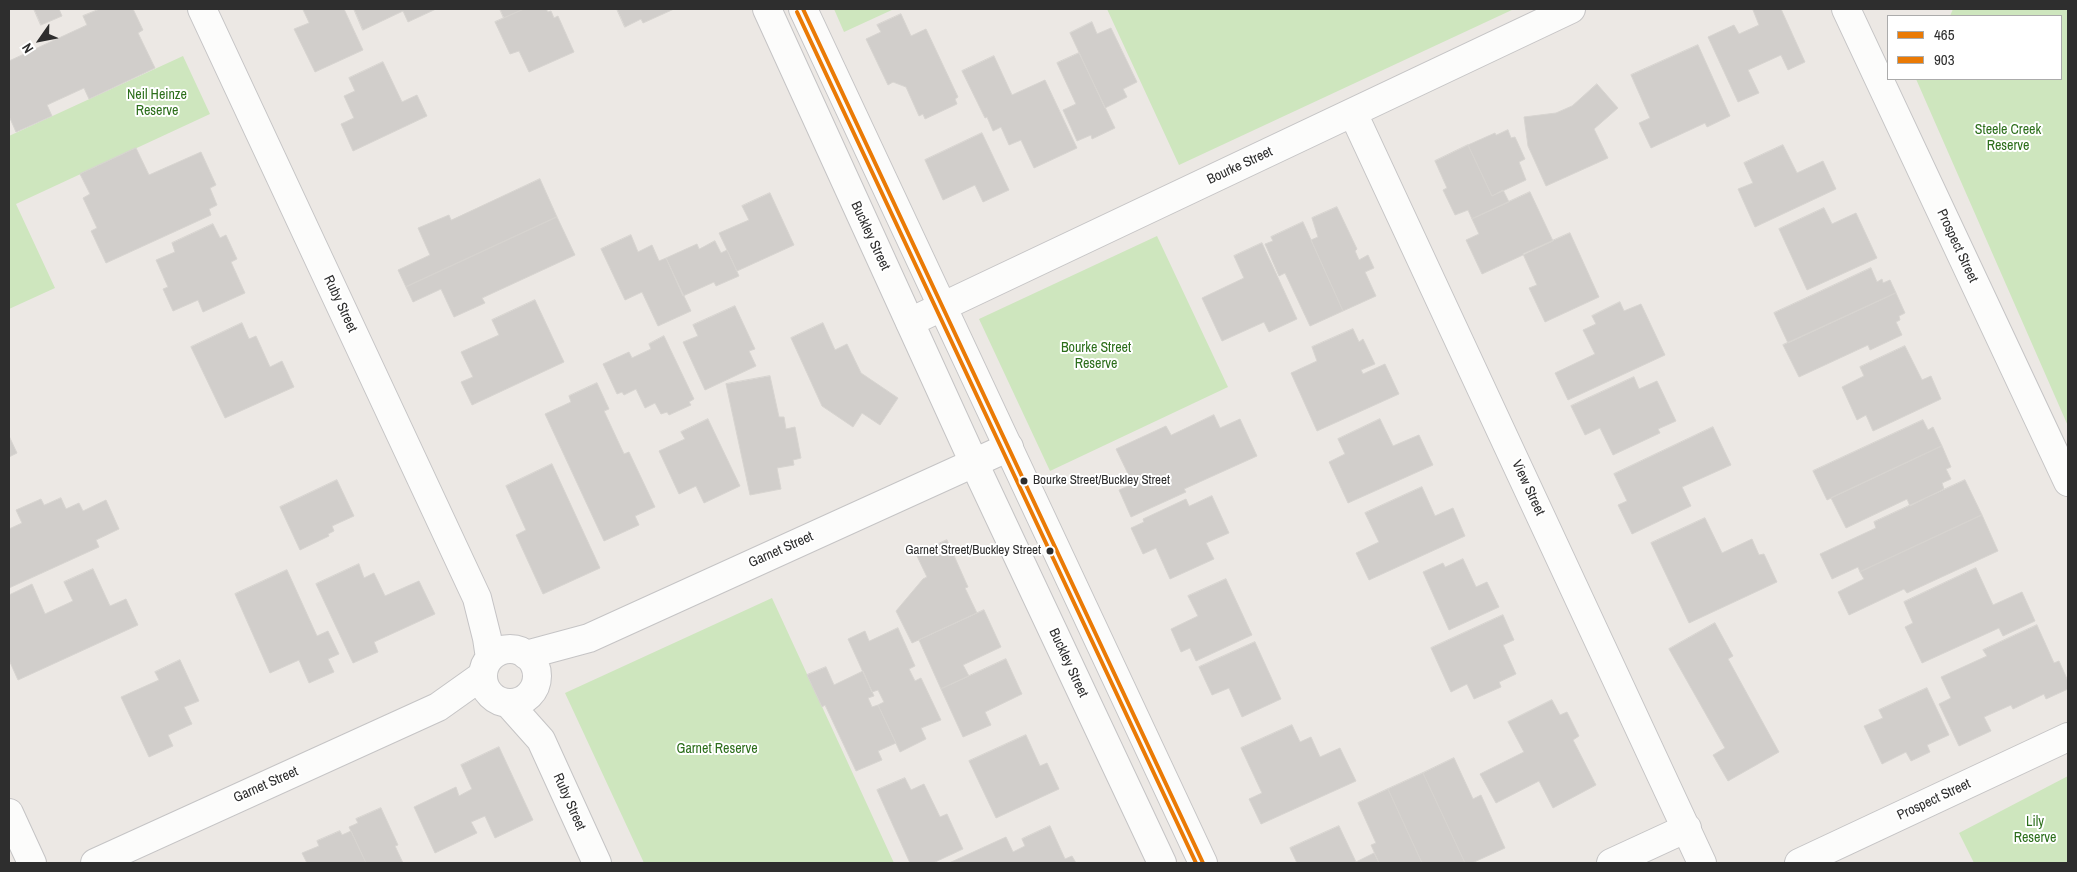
<!DOCTYPE html>
<style>
body{margin:0}
#map{position:relative;width:2077px;height:872px;overflow:hidden;background:#ece8e4;font-family:"Archivo Narrow",sans-serif}
canvas{display:block}
.frame{position:absolute;inset:0;border:10px solid #2e2e2e;pointer-events:none}
.legend{position:absolute;left:1887px;top:15px;width:175px;height:65px;box-sizing:border-box;background:#fff;border:1px solid #ababab;margin:0;padding:6px 9px;list-style:none;font-size:15px;color:#2e2e2e}
.legend li{display:flex;align-items:center;gap:10px;height:25px}
.legend b{width:25px;border:1px solid #ababab}
.north{position:absolute;left:15px;top:15px;width:50px;height:50px;-webkit-text-stroke:4px #fff;paint-order:stroke;rotate:237deg;font-size:14px;font-weight:700;line-height:20px;text-align:center;color:#2e2e2e}
.north::after{content:'';display:block;margin:auto;width:18px;height:22px;background:#2e2e2e;clip-path:polygon(50% 0,100% 100%,50% 72%,0 100%)}
</style>
<div id="map">
<canvas width="2077" height="872"></canvas>
<div class="frame"></div>
<ul class="legend">
<li><b style="height:6px;background:#ea7a05"></b>465</li>
<li><b style="height:6px;background:#ea7a05"></b>903</li>
</ul>
<div class="north">N</div>
</div>
<script>
const c = document.querySelector('canvas').getContext('2d');
c.lineJoin = 'round';
function paint(path, color) { c.fillStyle = color; c.fill(path, 'evenodd'); }
function stroke(path, color, width, dash) { c.strokeStyle = color; c.lineWidth = width; c.lineCap = dash ? 'butt' : 'round'; c.setLineDash(dash || []); c.stroke(path); }
function drawText(font, color, halo, rows, align = 'center') {
  c.font = font + ' "Archivo Narrow",sans-serif'; c.lineWidth = 4; c.setLineDash([]); c.textBaseline = 'middle'; c.strokeStyle = halo; c.fillStyle = color; for (const [text, x, y, turn = 0] of rows) {
    c.save(); c.translate(x, y); c.rotate((+turn || 0) * Math.PI / 180); c.textAlign = isNaN(turn) ? turn : align; if (halo) c.strokeText(text, 0, 0); c.fillText(text, 0, 0); c.restore();
  }
}
const green = new Path2D(`
 M834,9H894L844,32Z
 M1107,9H1514L1179,165Z
 M1953,9H2068V426L1916,79H2061V16H1950Z
 M183,56L210,114L16,204L55,288L9,309V136Z
 M1157,236L1228,387L1050,471L979,319Z
 M772,598L894,863H644L565,693Z
 M2068,776V863H1974L1959,833Z`);
const building = new Path2D(`
 M34,9H59L62,16L41,25Z
 M100,9H133L143,30L138,33L155,68L89,99L84,88L47,105L52,116L16,132L9,116V61L87,25L83,16Z
 M303,9H344L363,50L315,72L294,29L309,23Z
 M354,9H436L408,22L403,11L363,30Z
 M500,9H524L504,18Z
 M524,9H546L548,12L551,11L554,18L558,16L574,52L529,72L519,51L510,54L495,22Z
 M617,9H674L643,23L641,19L625,27Z
 M1756,9H1781L1805,62L1788,70L1781,55L1748,70L1759,93L1738,102L1708,37L1734,25L1739,34L1759,25L1753,10Z
 M901,14L911,36L926,29L958,97L955,99L957,104L925,119L923,114L919,116L906,87L893,82L888,85L866,39L881,32L877,25Z
 M1092,22L1097,34L1111,28L1137,82L1123,89L1127,97L1105,108L1070,33Z
 M1698,45L1730,116L1707,127L1705,123L1651,148L1639,123L1650,118L1631,75Z
 M1079,53L1115,128L1092,139L1091,135L1077,141L1063,110L1076,104L1057,63Z
 M994,56L1012,95L1045,80L1077,148L1034,168L1021,140L1009,145L1001,127L993,131L987,117L985,118L962,71Z
 M383,62L402,102L417,95L427,116L353,151L341,124L354,118L344,96L355,91L349,78Z
 M1597,84L1618,108L1594,129L1608,158L1546,186L1528,146L1524,117L1556,113L1572,106Z
 M1508,130L1511,138L1515,137L1525,159L1519,162L1526,180L1492,196L1468,145L1495,133L1496,135Z
 M982,133L1009,190L983,202L975,185L943,200L925,160Z
 M1468,145L1492,196L1503,190L1509,202L1472,219L1468,210L1455,215L1443,190L1447,188L1435,161Z
 M1783,145L1797,173L1823,161L1836,189L1755,227L1738,189L1753,183L1744,163Z
 M136,148L149,175L201,152L216,185L210,188L217,205L209,209L211,215L106,263L91,231L97,228L83,198L90,194L80,174Z
 M540,179L557,217L406,287L398,270L430,255L418,228L449,215L451,220Z
 M1530,192L1553,241L1482,274L1466,240L1479,234L1472,219Z
 M770,193L794,245L737,271L719,233L749,220L742,206Z
 M1337,207L1357,249L1355,251L1359,260L1368,255L1374,268L1365,272L1376,296L1343,311L1311,240L1318,237L1312,218Z
 M1824,208L1832,224L1856,213L1877,258L1807,290L1779,229Z
 M557,217L575,255L482,298L485,303L454,317L441,289L413,302L406,287Z
 M1303,222L1343,311L1310,326L1285,273L1279,276L1265,244L1273,241L1271,237Z
 M213,224L220,238L226,235L237,259L231,262L245,293L203,312L198,300L173,311L163,289L168,287L156,260L175,252L172,243Z
 M1570,233L1599,297L1545,322L1529,288L1537,285L1523,254Z
 M631,235L638,252L652,245L659,261L666,258L691,311L658,326L642,292L625,300L601,249Z
 M715,241L721,253L727,250L739,276L716,286L714,282L683,296L666,258L697,244L699,249Z
 M1262,243L1297,319L1269,332L1264,322L1222,341L1202,298L1244,278L1234,256Z
 M1871,268L1877,282L1882,279L1883,283L1890,280L1896,293L1788,343L1774,313Z
 M1896,293L1905,313L1899,316L1900,320L1896,322L1902,335L1870,350L1868,345L1799,377L1783,345Z
 M535,300L564,362L472,405L461,382L473,377L461,352L499,335L492,320Z
 M1620,302L1624,311L1641,304L1665,355L1568,400L1555,373L1595,354L1583,330L1596,324L1592,316Z
 M735,306L755,349L749,351L756,366L705,390L683,342L698,336L693,325Z
 M242,323L249,339L256,336L270,367L282,361L294,387L225,418L191,347Z
 M823,323L835,350L847,344L861,373L898,398L880,425L862,413L853,427L822,406L791,338Z
 M1353,329L1359,342L1363,339L1375,364L1361,370L1363,374L1385,364L1399,394L1317,431L1291,373L1317,361L1312,347Z
 M664,336L694,399L689,402L691,405L669,415L667,412L661,414L655,403L645,408L636,389L624,395L622,392L617,394L603,364L629,352L632,358L651,349L649,344Z
 M1905,346L1922,380L1931,376L1941,399L1873,431L1866,415L1857,420L1842,387L1864,376L1860,367Z
 M770,376L779,417H784L786,429L795,427L801,458L793,460L794,465L777,468L781,489L750,495L726,384Z
 M1634,377L1639,389L1657,381L1676,421L1658,429L1660,433L1613,455L1600,428L1585,435L1571,406Z
 M597,383L609,409L604,411L624,454L629,452L655,507L635,516L639,525L604,541L545,414L571,402L569,396Z
 M1214,415L1220,428L1240,419L1257,456L1184,489L1186,492L1131,517L1119,490L1133,484L1116,449L1166,426L1171,435Z
 M708,419L740,486L704,503L696,486L679,494L659,451L685,439L681,432Z
 M1380,419L1393,446L1419,435L1433,465L1348,503L1329,462L1345,454L1338,439Z
 M1923,420L1928,430L1933,427L1942,446L1827,500L1813,471Z
 M1713,427L1731,465L1682,487L1691,506L1632,534L1618,505L1627,501L1614,474Z
 M9,436L17,453L9,457Z
 M1942,446L1951,467L1946,469L1951,479L1942,483L1944,489L1910,506L1907,499L1846,528L1831,498Z
 M552,464L600,568L543,594L516,535L526,530L506,486Z
 M337,480L354,516L332,526L334,531L328,534L329,536L300,550L280,507Z
 M1965,480L1982,515L1860,572L1858,567L1832,579L1820,554L1876,528L1874,522Z
 M1422,487L1435,516L1453,508L1465,536L1369,580L1356,553L1379,542L1365,513Z
 M1212,496L1229,533L1206,543L1214,559L1170,579L1156,548L1143,554L1131,528L1144,522L1143,519L1186,499L1189,506Z
 M61,498L66,509L79,503L83,511L106,500L119,529L96,540L99,547L9,588V529L22,523L16,510L41,499L44,505Z
 M1982,515L1998,551L1907,593L1904,589L1849,615L1838,592L1864,579L1860,572Z
 M1705,518L1722,553L1752,539L1759,555L1764,554L1777,582L1689,623L1651,543Z
 M947,540L968,587L965,588L977,613L912,643L896,611L923,579L927,577L916,554Z
 M1463,559L1476,587L1487,582L1499,607L1449,630L1423,572L1443,563L1445,567Z
 M359,564L364,578L374,573L385,596L419,581L435,614L374,642L378,652L353,663L316,584Z
 M1976,568L1993,605L2022,592L2035,621L2003,636L1999,628L1922,663L1905,627L1913,623L1904,602Z
 M93,569L110,606L126,599L138,625L18,680L9,660V595L32,584L45,614L73,601L64,582Z
 M287,570L317,636L328,631L339,654L328,659L334,672L309,683L299,660L270,673L235,594Z
 M1226,579L1252,635L1196,661L1190,648L1181,652L1171,629L1198,616L1188,596Z
 M984,610L1001,647L963,665L969,676L941,689L919,640Z
 M1503,615L1514,640L1503,645L1516,674L1499,682L1501,687L1474,699L1467,684L1451,692L1431,648Z
 M1715,623L1733,656L1728,659L1779,752L1728,781L1713,755L1725,748L1669,649Z
 M2037,625L2054,663L2059,661L2068,681V689L2046,699L2044,694L2013,709L2011,705L1984,717L1991,731L1959,746L1939,704L1951,698L1941,677L1987,656L1983,650Z
 M898,628L915,666L909,669L915,681L921,678L941,720L921,728L926,739L900,752L878,705L884,702L878,690L872,692L848,639L865,631L869,641Z
 M1255,642L1281,699L1242,717L1229,688L1212,695L1199,667Z
 M1006,659L1022,694L985,712L991,725L963,737L941,689Z
 M180,660L199,701L184,707L192,724L168,735L173,746L149,757L121,697L159,680L155,672Z
 M826,667L834,685L863,671L874,696L868,698L872,707L878,705L896,743L878,751L882,760L856,771L825,705L822,707L807,675Z
 M1927,688L1949,735L1927,745L1930,752L1911,761L1906,752L1882,764L1864,726L1883,718L1879,710Z
 M1552,700L1560,715L1567,712L1579,736L1573,740L1596,785L1553,808L1539,781L1496,803L1480,774L1524,752L1508,722Z
 M1292,725L1300,742L1311,737L1320,757L1340,748L1356,781L1261,824L1249,799L1262,793L1241,748Z
 M1026,735L1040,766L1047,763L1059,789L996,818L969,761Z
 M499,747L533,820L495,838L485,816L471,822L477,833L435,853L414,807L456,787L459,796L472,789L461,765Z
 M1454,758L1473,799L1481,795L1505,848L1472,863H1465L1423,773Z
 M1423,773L1465,863H1422L1388,789Z
 M905,778L911,790L924,784L940,817L947,814L963,849L933,863H910L877,790Z
 M1388,789L1422,863H1379L1371,845L1376,843L1358,803Z
 M381,808L398,845L395,846L403,863H366L349,827L358,823L356,819Z
 M1050,826L1065,859L1072,856L1076,863H949L1006,837L1013,852L1025,846L1022,839Z
 M1339,826L1356,862L1374,853L1379,863H1297L1290,848Z
 M340,831L342,835L351,831L366,863H307L302,853L319,846L317,841Z`);
const street = new Path2D(`
 M202,9L477,598L487,638L490,658
 M1846,9L2068,482
 M1353,113L1702,863
 M910,322L1571,9
 M483 676a27 27 0 1 1 54 0a27 27 0 1 1-54 0Z
 M526,655L589,638L1009,447
 M508,703L541,740L597,863
 M9,813L32,863
 M95,863L438,707L483,675
 M1611,863L1687,828
 M1799,863L2068,737`);
const secondary = new Path2D(`
 M767,9L974,463L1162,863
 M803,9L1203,863`);
const bus1 = new Path2D(`
 M803,9L1203,863`);
const bus2 = new Path2D(`
 M797,12L1196,863`);
const markers = [
 [1024,481,4.5,"#2e2e2e"],
 [1050,551,4.5,"#2e2e2e"]
];
const busNames = [
 ["Bourke Street/Buckley Street",1033,481],
 ["Garnet Street/Buckley Street",1041,551,"right"]
];
const parkNames = [
 ["Neil Heinze",157,95],
 ["Reserve",157,111],
 ["Steele Creek",2008,130],
 ["Reserve",2008,146],
 ["Bourke Street",1096,348],
 ["Reserve",1096,364],
 ["Garnet Reserve",717,749],
 ["Lily",2035,822],
 ["Reserve",2035,838]
];
const streetNames = [
 ["Bourke Street",1240,166,-25],
 ["Buckley Street",870,236,65],
 ["Prospect Street",1957,246,65],
 ["Ruby Street",340,304,65],
 ["View Street",1528,488,65],
 ["Garnet Street",781,550,-24],
 ["Buckley Street",1068,663,65],
 ["Garnet Street",266,785,-24],
 ["Prospect Street",1934,800,-25],
 ["Ruby Street",569,802,66]
];
paint(green, '#cee6be');
paint(building, '#d1cecb');
stroke(building, '#d7d4d0', 1);
stroke(street, '#c5c4c5', 30);
stroke(secondary, '#c5c4c5', 30);
stroke(street, '#fcfcfb', 28);
stroke(secondary, '#fcfcfb', 28);
stroke(bus1, '#ea7a05', 4);
stroke(bus2, '#ea7a05', 4);
for (const [x, y, r, color] of markers) { const dot = new Path2D(); dot.arc(x, y, r, 0, 2 * Math.PI); c.fillStyle = color; c.fill(dot); stroke(dot, '#fff', 2); }
drawText('13px', '#2e2e2e', '#fff', busNames, 'left');
drawText('14px', '#2c6e1b', '#fff', parkNames);
drawText('14px', '#2e2e2e', '#fff', streetNames);
</script>
